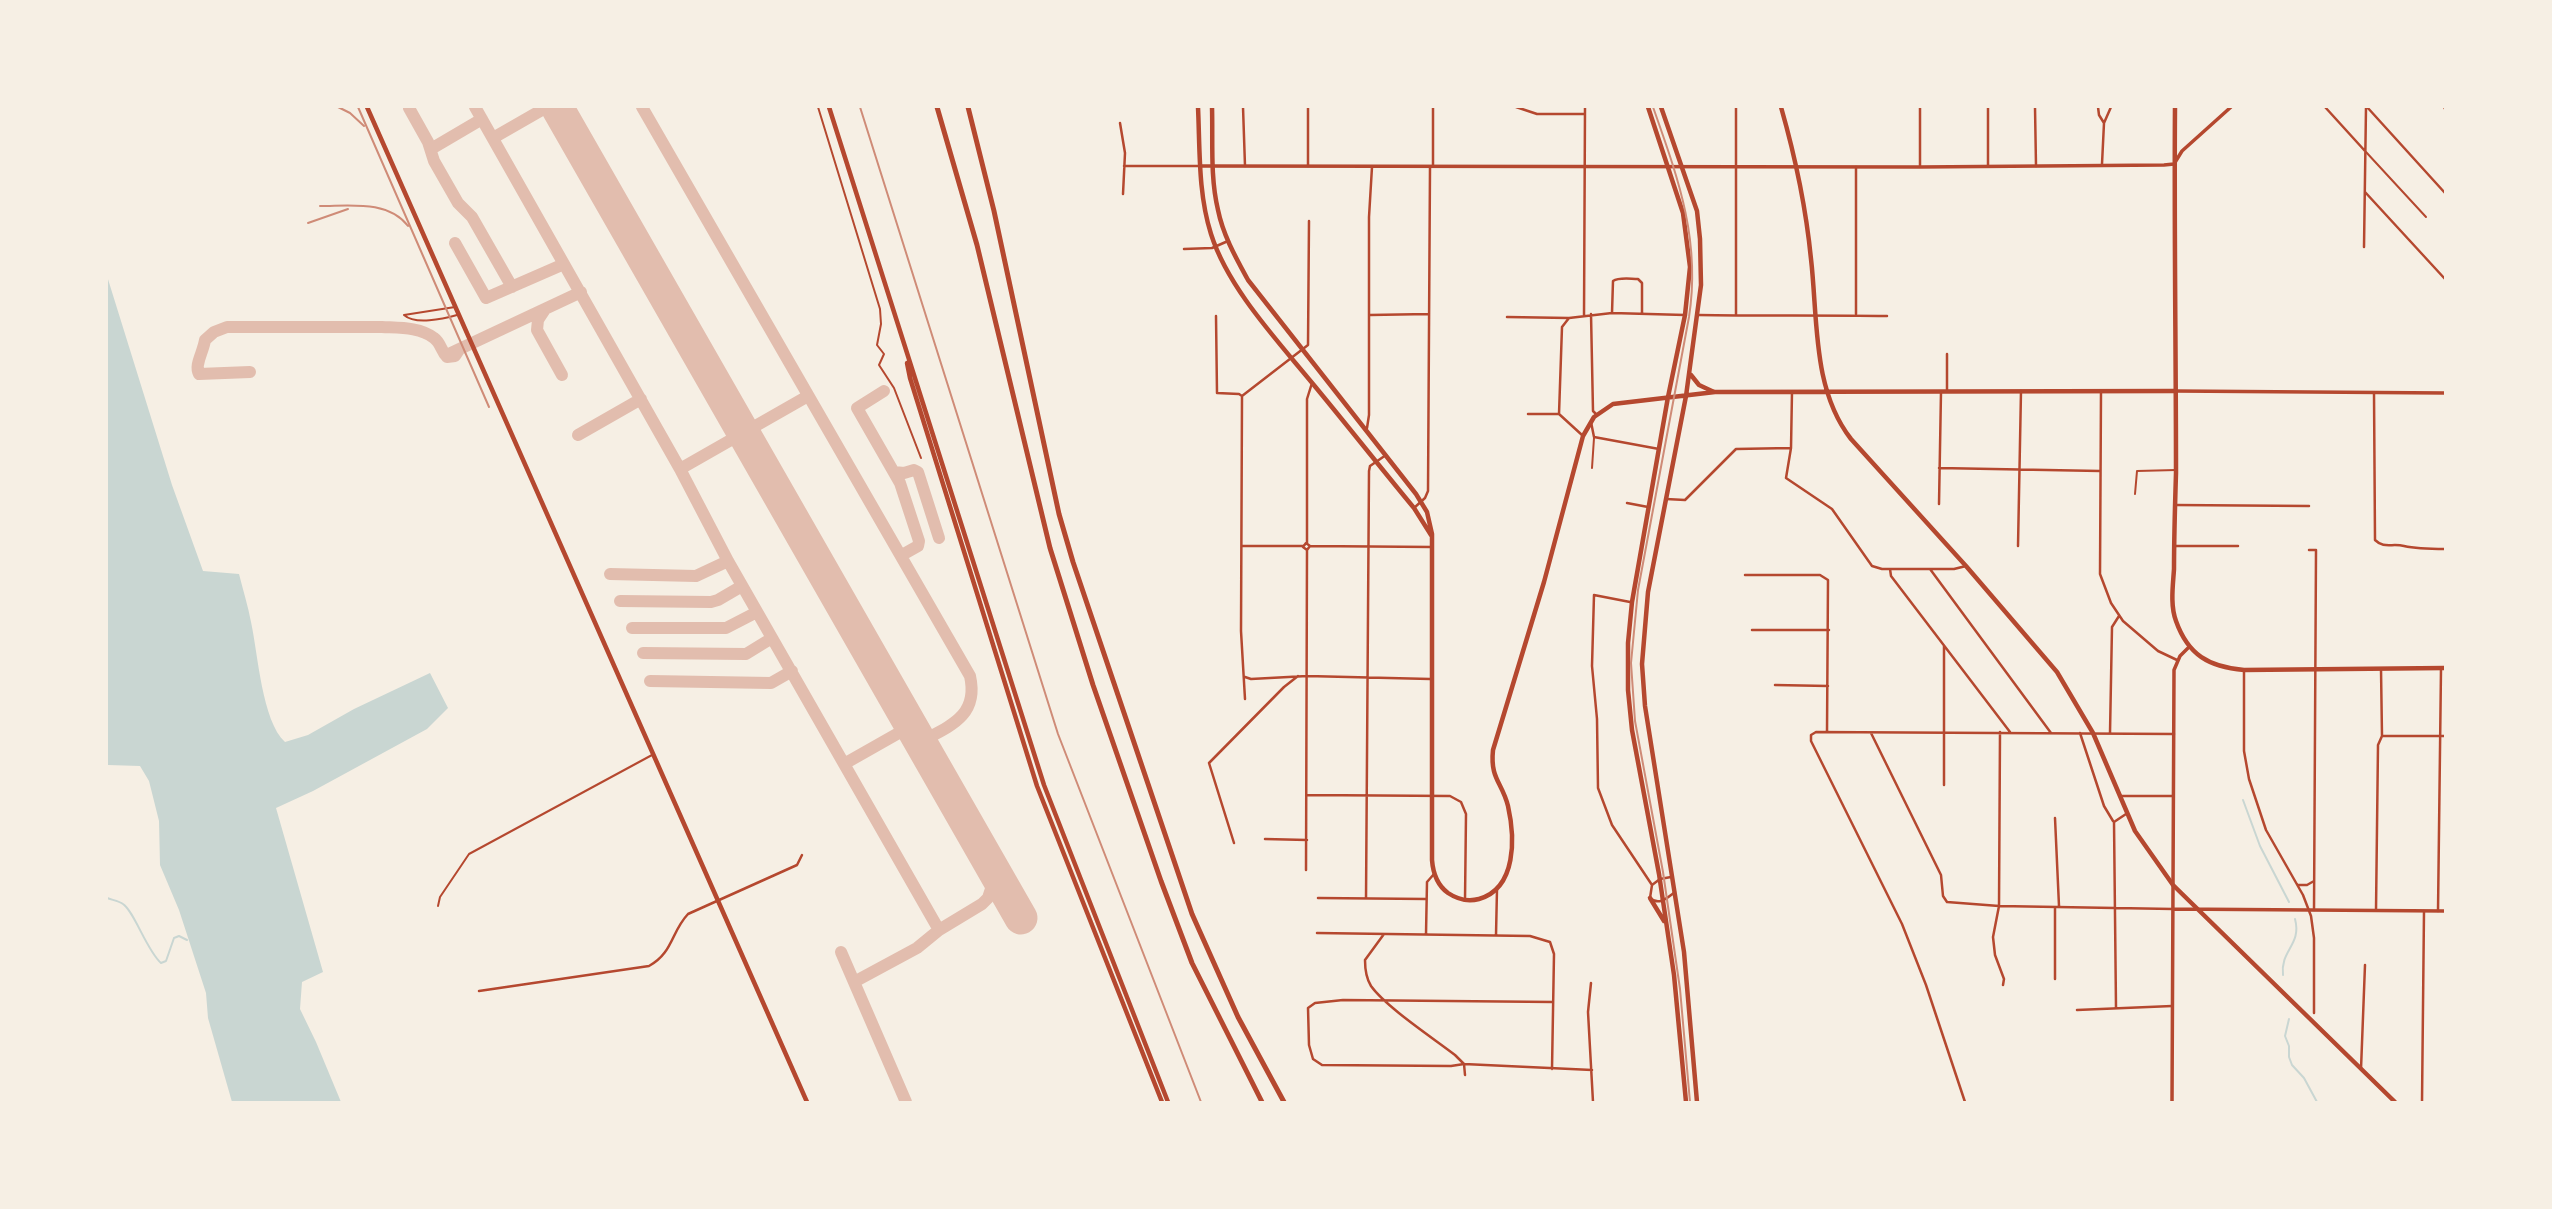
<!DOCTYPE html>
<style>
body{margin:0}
#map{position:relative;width:2552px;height:1209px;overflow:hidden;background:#f6efe4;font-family:"DM Sans",sans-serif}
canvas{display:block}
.frame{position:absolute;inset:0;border:108px solid #f6efe4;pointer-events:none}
</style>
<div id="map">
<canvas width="2552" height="1209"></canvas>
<div class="frame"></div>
</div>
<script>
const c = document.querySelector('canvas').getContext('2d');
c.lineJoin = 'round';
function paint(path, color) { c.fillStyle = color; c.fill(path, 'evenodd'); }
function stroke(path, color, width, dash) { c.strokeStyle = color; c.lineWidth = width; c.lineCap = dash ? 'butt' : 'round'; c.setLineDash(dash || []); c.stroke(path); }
const water = new Path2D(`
 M107,276L172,485L203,571L239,574C243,590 248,606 251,622C258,654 262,721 285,742L308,735L354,709L430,673L448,708L427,729L313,791L276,808L323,972L302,982L300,1009L316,1042L341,1102H232L208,1018L206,993L179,910L160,865L159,821L149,781L140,766L108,765L107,762Z`);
const stream = new Path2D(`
 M2243,800L2260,846L2289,902
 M107,898C112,900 119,901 123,904C134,911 147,951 161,963L166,961L174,938L179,936L187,940
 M2283,975C2280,950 2302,945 2295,919
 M2289,1019L2285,1036L2289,1046V1057L2292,1065L2304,1078L2317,1102`);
const taxiway = new Path2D(`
 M475,107L680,469L728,561L939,930
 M642,107L970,676C979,716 950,726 920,742
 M409,108L428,142L434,161L458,203L472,217L512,287
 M493,138L547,107
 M431,149L482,119
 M455,243L486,298L564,264
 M544,311L538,320L537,330L562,375
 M451,353L581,292
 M250,372L199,374C194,365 203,353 205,340L214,332L227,327H382C399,328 420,327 434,338C441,343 441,351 447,357L455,356L459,350
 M884,391L857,408L900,483L919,541L918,546L902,555
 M578,435L641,399
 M680,469L808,396
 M894,472L904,473L914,470L918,472L939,538
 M610,574L696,576L728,561
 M620,601L711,602L718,600L742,586
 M632,628H726L757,612
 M643,653L746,654L772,638
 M650,681L771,683L792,671
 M844,764L911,726
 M841,952L906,1102
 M854,982L917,948L939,930L982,904L988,898L993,883L989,862`);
const runway = new Path2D(`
 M557,107L1021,918`);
const service = new Path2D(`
 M818,107L880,309L881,324L877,345L884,354L879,365L894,388L921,458
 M2366,152L2426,217
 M455,307L404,315C415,325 443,319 457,315
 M1592,468L1594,438
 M2135,494L2137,471L2176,470
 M438,906L440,897L469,854L652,755`);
const minor = new Path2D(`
 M1243,107L1245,166
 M1433,107V166
 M1516,107L1537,114H1585
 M1736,107V315
 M1988,107V166
 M2035,107L2036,166
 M2098,107L2099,115L2104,123L2102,164
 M2325,107L2365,151
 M2367,107L2445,193
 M1120,123L1125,153L1123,194
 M2104,123L2111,107
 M1124,166H1200
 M1308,166V107
 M1920,166V107
 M2365,192L2445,279
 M2364,247L2366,107
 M1184,249L1212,248L1228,241
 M1612,313L1613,281C1619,277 1630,279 1638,279L1642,283V313
 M1591,314L1593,411L1596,414
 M1856,314V167
 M1370,315L1429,314
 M1698,315C1761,316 1824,315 1887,316
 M1216,316L1217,393L1239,394L1242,396
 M1584,316L1585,107
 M1507,317L1569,318L1612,313L1685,315
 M1569,318L1562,327L1559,414L1582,435
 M1947,390V354
 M2101,391L2100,574L2111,603L2123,621L2158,651L2177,660
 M1792,392L1791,448L1786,478L1832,509L1872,566L1882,569H1954L1966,566
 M2374,393L2375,540C2384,549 2392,543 2404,546C2417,549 2431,549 2445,549
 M1242,396L1241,631L1245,699
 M1242,396L1308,345L1309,221
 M1528,414H1559
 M1591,422L1594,437L1659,449
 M1367,428L1369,415V217L1372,167
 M1939,468L2100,471
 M1666,499L1685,500L1736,449L1791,448
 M1627,503L1648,507
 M1939,504L1941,392
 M2175,505L2309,506
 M1414,508L1425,498L1428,491L1430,167
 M1306,543L1310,546L1307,550L1303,547Z
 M1307,543V399L1312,383
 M1242,546H1303
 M1310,546L1432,547
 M2018,546L2021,391
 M2174,546H2238
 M2309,550H2316L2314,910
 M1890,569L1891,576L2010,732
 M1930,569L2051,733
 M1745,575H1820L1828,580L1827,732
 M1630,602L1594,595L1592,666L1597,719L1598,788L1612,825L1652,885
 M1752,630H1829
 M1944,646V785
 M2244,670V751L2249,779L2266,830L2303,895L2311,916L2314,938V1013
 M1245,677L1251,679L1307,676L1430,679
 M1775,685L1828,686
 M2000,732L1999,906L1993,937L1995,955L2004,979L2003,985
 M1871,733L1941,875L1943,896L1947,902L1999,906L2173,909
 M2080,733L2104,806L2113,821
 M2110,733L2112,627L2119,616
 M2382,736H2445
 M1307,795L1450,796L1461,802L1466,814L1465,900
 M2121,796H2173
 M2055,818L2059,906
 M1265,839L1307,840
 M1234,843L1209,763L1284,687L1298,676
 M1306,870L1307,550
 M1671,877L1660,879L1652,885L1650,898C1659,906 1667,898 1675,892
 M2298,885H2307L2314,881
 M1318,898L1426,899
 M1366,898L1369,471L1370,466L1386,455
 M2055,907V979
 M2376,910L2378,745L2382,736L2381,669
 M2438,911L2441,669
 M1317,933L1530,936L1550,942L1554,954L1552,1069
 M1384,934L1365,960C1365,969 1366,978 1371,986C1386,1007 1433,1038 1455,1055L1464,1064L1465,1075
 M1426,934L1427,882L1434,874
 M1496,935L1497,889
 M1591,983L1588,1012L1593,1102
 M479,991L649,966C673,953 671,932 688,914L797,865L802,855
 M1553,1002L1343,1000L1315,1003L1308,1008L1309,1045L1313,1059L1322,1065L1451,1066L1464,1064L1592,1070
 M2116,1008L2114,822L2126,814
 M2077,1010L2172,1006
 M2361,1069L2365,965
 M1965,1102L1926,985L1902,924L1811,741V735L1816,732L2174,734
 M2422,1102L2424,911`);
const tertiary = new Path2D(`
 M2445,107V108
 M1201,166L1920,167L2164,165L2174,164L2182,151L2231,107
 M2175,391L2445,393
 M2173,909L2445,911
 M2172,1102L2174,670L2180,656L2189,647`);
const secondary = new Path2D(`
 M829,107L1044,785L1168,1102
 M1198,107C1200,150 1198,193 1211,234C1228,288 1277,340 1313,384C1347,425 1380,467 1414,508L1431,535
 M1212,107C1213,141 1210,177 1218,210C1223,235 1236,258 1248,280L1416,494L1427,512L1432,534V860C1433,873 1437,885 1448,893C1457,899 1468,902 1479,899C1517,888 1515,837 1508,806C1502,782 1490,779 1493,750L1544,582L1583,436L1594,417L1613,404L1715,392L2175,391
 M1648,107L1683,213L1690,267L1685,315L1668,397L1632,602L1628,643V690L1632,730L1659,874L1674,975L1686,1102
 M1661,107L1697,211L1700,239L1701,285L1686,396L1648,592L1642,664L1645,706L1684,952L1697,1102
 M1781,107C1795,156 1806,208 1811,259C1818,319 1812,389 1851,439L1966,566L2057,672L2093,733L2135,831L2173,885L2395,1102
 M907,363L910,378L1037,786L1162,1102
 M1691,375L1699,385L1714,392
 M1650,898L1664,921`);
const primary = new Path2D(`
 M367,107L807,1102
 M2175,107C2174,229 2176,351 2176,473C2175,505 2174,537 2174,569C2173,585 2170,605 2176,621C2188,655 2209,667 2244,670L2445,668`);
const motorway = new Path2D(`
 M937,107L977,245L1050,548L1093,685L1161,881L1192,963L1262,1102
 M968,107L994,211L1059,514L1073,562L1192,914L1238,1017L1284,1102`);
const tram = new Path2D(`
 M1653,107C1678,178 1701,240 1689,317L1638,590L1631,663L1635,721L1663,872L1680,989L1690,1102`);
const rail = new Path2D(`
 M338,107L350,113L364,126
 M358,107L489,407
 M860,107L1058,734L1201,1102
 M320,206C350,206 388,200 408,226
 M308,223L348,209`);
paint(water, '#c9d6d2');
stroke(stream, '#c9d6d2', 2);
stroke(taxiway, '#e2bdae', 12);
stroke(runway, '#e2bdae', 33);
stroke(service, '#b5482f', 2);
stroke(minor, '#b5482f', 2.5);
stroke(tertiary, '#b5482f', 3.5);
stroke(secondary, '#b5482f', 4.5);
stroke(primary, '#b5482f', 4.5);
stroke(motorway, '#b5482f', 5);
stroke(tram, '#cf8b77', 2);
stroke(rail, '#cf8b77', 2);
</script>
